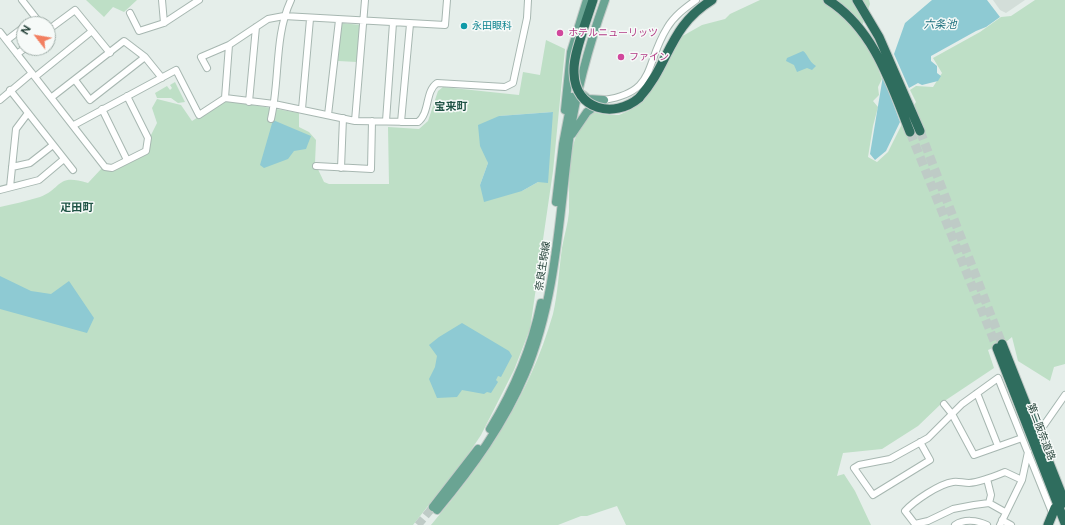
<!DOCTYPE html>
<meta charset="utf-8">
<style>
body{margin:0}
#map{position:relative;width:1065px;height:525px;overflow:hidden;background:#e5eeea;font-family:Figtree,sans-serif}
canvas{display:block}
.north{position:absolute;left:16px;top:16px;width:40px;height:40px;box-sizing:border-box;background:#f6faf8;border:1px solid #a2b0ab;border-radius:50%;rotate:301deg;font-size:11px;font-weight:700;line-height:16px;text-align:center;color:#244138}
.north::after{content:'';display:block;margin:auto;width:14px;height:18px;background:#f27f60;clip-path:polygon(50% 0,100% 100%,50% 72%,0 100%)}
</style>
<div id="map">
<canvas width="1065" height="525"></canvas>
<div class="north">N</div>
</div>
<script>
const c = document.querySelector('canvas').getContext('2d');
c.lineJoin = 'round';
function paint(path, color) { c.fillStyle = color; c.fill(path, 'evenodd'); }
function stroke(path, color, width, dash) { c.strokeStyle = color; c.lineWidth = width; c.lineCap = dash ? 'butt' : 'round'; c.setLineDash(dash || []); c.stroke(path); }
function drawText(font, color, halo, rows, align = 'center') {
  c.font = font + ' Figtree,"Noto Sans JP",sans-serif'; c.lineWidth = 3; c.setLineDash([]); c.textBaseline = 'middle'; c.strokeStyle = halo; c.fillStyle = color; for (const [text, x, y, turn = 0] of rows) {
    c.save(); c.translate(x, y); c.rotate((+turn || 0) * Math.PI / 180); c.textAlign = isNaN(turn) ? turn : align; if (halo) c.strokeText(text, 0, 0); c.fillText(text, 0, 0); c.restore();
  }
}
const built = new Path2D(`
 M993,0H1025L1006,13L1000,10Z`);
const green = new Path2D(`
 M86,0H137L124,12L113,7L104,17Z
 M760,0H869L870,4L861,29L862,36L873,55L882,79L878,87L879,95L873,101L878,107L873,126L868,157L877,162L888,152L902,124L916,102L910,90L916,86L933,87L942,73L933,58L980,32L1001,17L1011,16L1035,0H1065V364L1054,367L1050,381L1018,361L1012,337L1006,342L988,350L994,368L943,402L918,426L882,449L843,453L837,476L844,474L855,491L871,525H626L617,506L587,516H581L558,525H431C486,460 529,397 553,314C558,293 559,269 562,248C564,236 568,224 569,212C570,178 565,137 592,112L609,115H619L628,111L637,105L679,38L702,25L725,19L730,14Z
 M341,23L361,25L357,62L338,61Z
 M546,40L565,49L553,171L530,329L514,370L481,435L465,459L413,525H0V207C13,204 27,201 40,197C63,188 56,173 88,183L102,168L114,170L146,154L151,135L157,123L152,108L157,99L181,105L192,121L225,100L299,113V127L309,132L316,140L315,163L324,182L329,184H389L388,127L419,129L428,121L438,91L443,87L519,95L523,72L540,75ZM553,112L538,182L522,191L480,185L488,163L487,159L499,116Z
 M175,82L185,102L178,103L171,98H157L155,93L167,86L170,90L172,88L170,85Z`);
const water = new Path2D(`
 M932,0H987L1000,17L986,27L976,31L931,56V61L937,66V73L941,76L938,81L922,85L918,83L909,88L894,54L905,23Z
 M803,51C808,54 808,61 816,66L812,70L807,68L797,72L794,65L786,61L787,58Z
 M883,76L900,122L886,151L875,160L870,154Z
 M553,112L548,183L538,182L522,191L484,202L480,185L488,163L480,146L478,125L499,116Z
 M273,120L311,136L306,149L294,151L288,159L264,168L260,165Z
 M0,276L31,291L51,294L69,281L94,318L87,333L0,309Z
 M462,323L509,351L512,356L501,377L498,376L496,380L498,382L491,393L487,392L484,394L462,390L457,397L437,398L429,379L435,367L437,356L429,345L439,337Z`);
const stream = new Path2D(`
 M1038,428L1057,402`);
const majorTunnel = new Path2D(`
 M418,525L433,507`);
const highwayTunnel = new Path2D(`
 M920,131L1002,344
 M910,132L997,348`);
const minor = new Path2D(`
 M22,0L36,18L28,24
 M162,0L164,23
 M130,13L139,31L164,23L199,0
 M48,30L75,10L110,53
 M0,32L105,167L112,168L146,151L148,138L127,96
 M7,40L24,27
 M17,54L25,48
 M207,68L201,57L229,45L268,19L284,16L445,25L447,0
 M35,77L92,31
 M75,80L90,100L145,57
 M10,90L73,170
 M52,97L124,41L145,57L162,78
 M225,98L229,45
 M0,100L32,73
 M604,100C657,92 644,65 667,28C674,16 685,8 696,0
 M249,102L256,27
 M102,109L127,160
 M302,109L310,19
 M328,115L339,20
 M271,119C280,80 274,36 291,0
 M355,121L365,0
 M386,121L393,23
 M401,122L410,24
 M74,125L176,70L199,115L225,98L274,104L355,121L418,122C430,113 425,91 437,83L505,87L513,83L527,18L528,0
 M316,166L371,169L372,121
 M12,167L30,163L53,145
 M341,168L343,118
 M10,187L16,129L28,113
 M0,190L39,180L64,159
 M977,393L998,446
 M944,404L952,414L974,455L1022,438
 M1042,428L1065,395
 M920,442L930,460L873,495L854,468L859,465L890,459L928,438L962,404L998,378L1053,515
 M987,479L991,495L989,503
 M1005,512L989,503L974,505L953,509L928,521L915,524L905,511C914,501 939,484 953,482C958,481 963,483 969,483C981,482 993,477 1005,472L1022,480
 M1002,520L1011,525
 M955,525C964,519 977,520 987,525
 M1000,525L1022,480L1028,452`);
const major = new Path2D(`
 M565,110L571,52L587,0
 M572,134L587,112L604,100L588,99L583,95
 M556,202L563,144L572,97
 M490,429C514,390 532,347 541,303
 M433,507L478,449
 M437,510C472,468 504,424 525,374C556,300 559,219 569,140C576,93 589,45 605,0`);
const highway = new Path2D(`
 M828,0C874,29 891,84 910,132
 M857,0L879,37L920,131
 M583,30L593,0
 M639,98C670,64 668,27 712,0
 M1002,344L1065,503
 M997,348L1065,523
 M1048,525L1055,508`);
const highwayBridge = new Path2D(`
 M583,30C579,44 573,59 574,73C575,110 614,119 639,98`);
const markers = [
 [464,26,4,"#0f9aa8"],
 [560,33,4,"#d1479c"],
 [621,57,4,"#d1479c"]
];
const cultureNames = [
 ["永田眼科",472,26]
];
const hotelNames = [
 ["ホテルニューリッツ",568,33],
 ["ファイン",629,57]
];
const streetNames = [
 ["奈良生駒線",543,266,-81],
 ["第二阪奈道路",1041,432,69]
];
const waterNames = [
 ["六条池",940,25]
];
const neighbourhoodNames = [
 ["宝来町",451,107],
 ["疋田町",77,208]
];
paint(built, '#d3ded9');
paint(green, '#bedfc6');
paint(water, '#8ecad3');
stroke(stream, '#8ecad3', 1.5);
stroke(majorTunnel, '#becbc6', 8, [8, 4]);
stroke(highwayTunnel, '#becbc6', 9, [9, 4.5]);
stroke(minor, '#a7b7b1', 8);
stroke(major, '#c2cac7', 10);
stroke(highway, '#c2cac7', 11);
stroke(minor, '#fff', 6);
stroke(major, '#6aa493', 8);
stroke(highway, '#2f6d5e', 9);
stroke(highwayBridge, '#c2cac7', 11, []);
stroke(highwayBridge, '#2f6d5e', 9);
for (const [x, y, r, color] of markers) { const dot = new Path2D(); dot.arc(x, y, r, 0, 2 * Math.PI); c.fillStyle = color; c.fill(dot); stroke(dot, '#f6faf8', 1.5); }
drawText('10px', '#0d838f', '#f6faf8', cultureNames, 'left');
drawText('10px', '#b23c85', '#f6faf8', hotelNames, 'left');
drawText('10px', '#244138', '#f6faf8', streetNames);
drawText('italic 11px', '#1d707e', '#f6faf8', waterNames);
drawText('bold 11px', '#1f5345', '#f6faf8', neighbourhoodNames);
</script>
